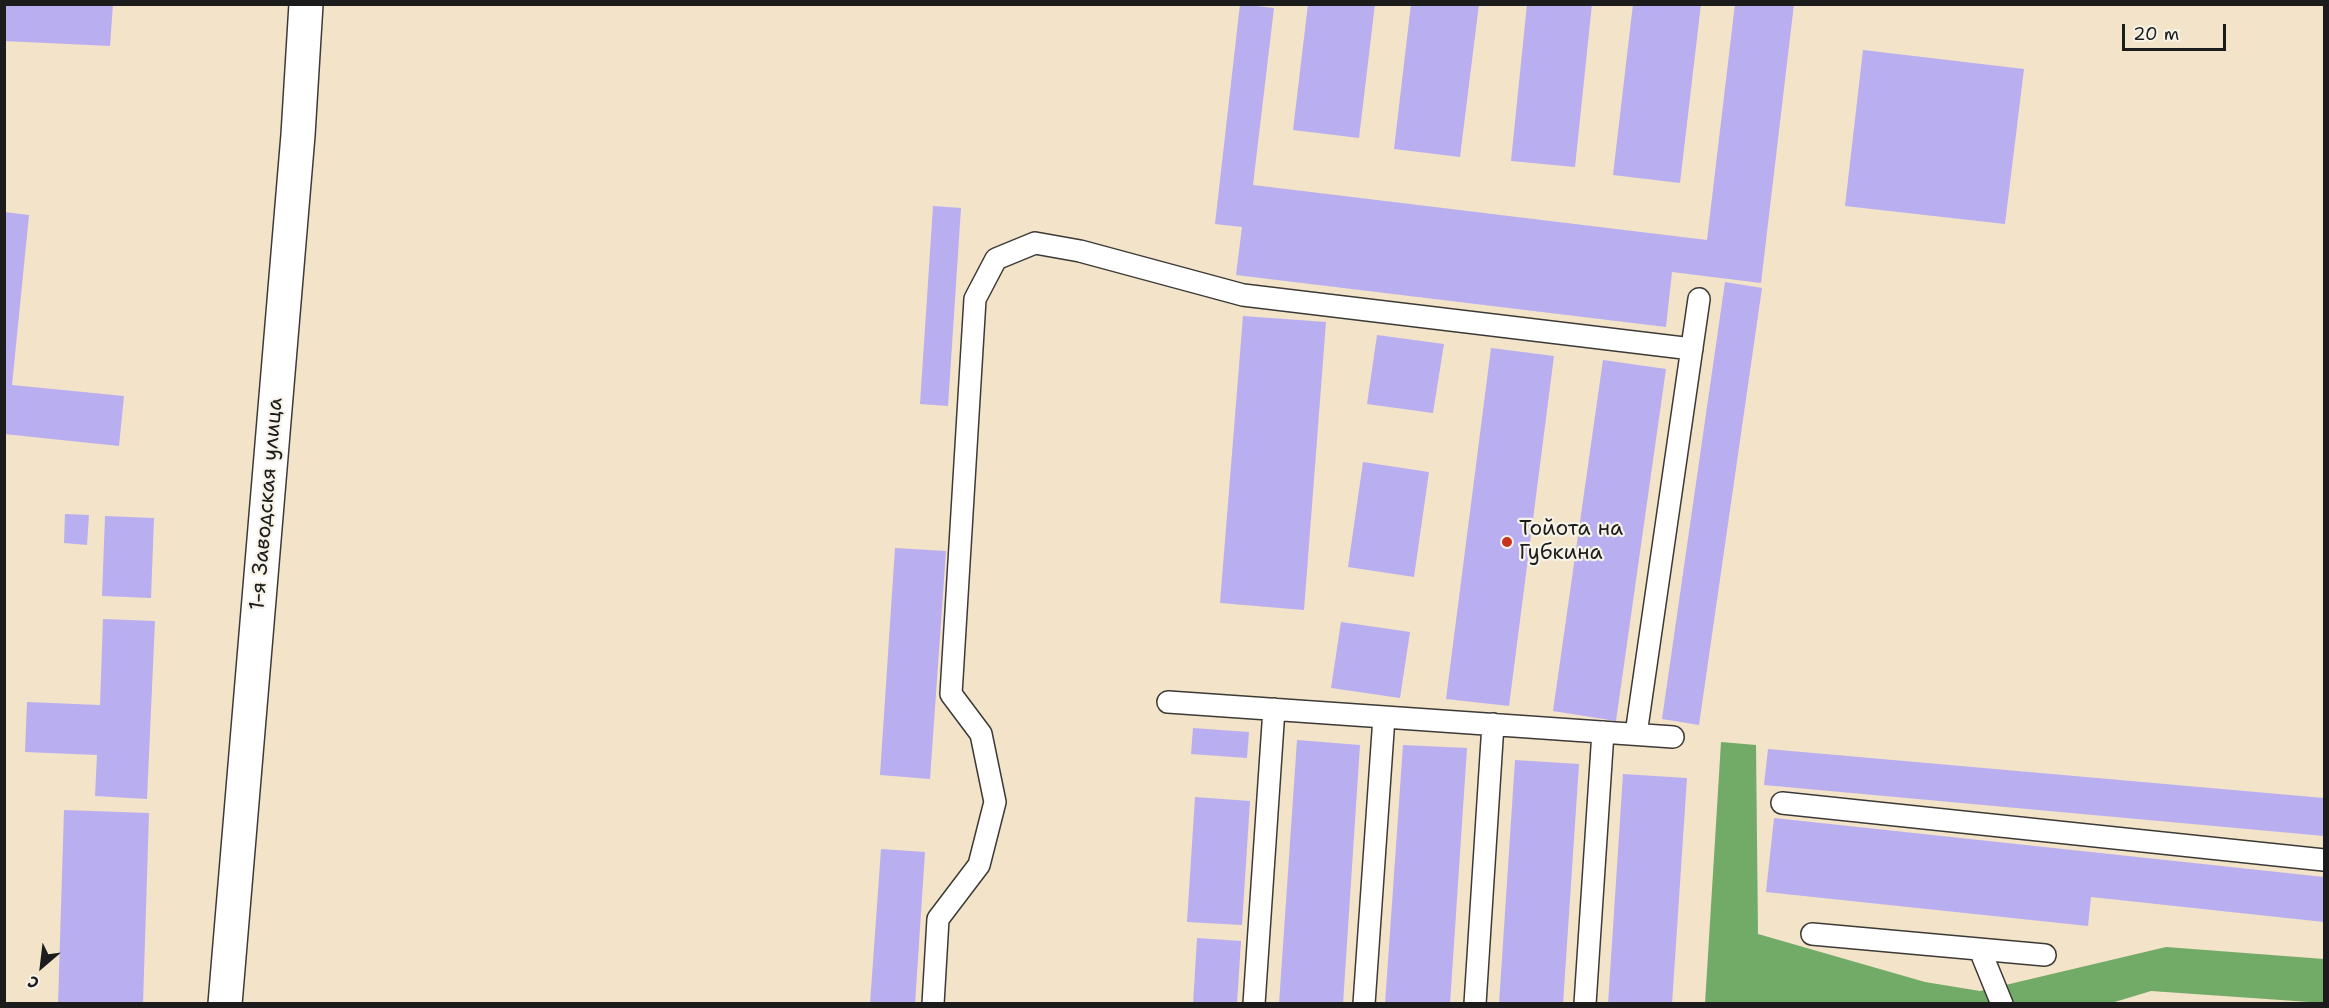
<!DOCTYPE html>
<meta charset="utf-8">
<style>
body{margin:0}
#map{position:relative;width:2329px;height:1008px;overflow:hidden;background:#f2e3c9;font-family:"Shantell Sans",sans-serif}
canvas{display:block}
.frame{position:absolute;inset:0;border:6px solid #1c1c1c;pointer-events:none}
.north{position:absolute;left:12px;top:936px;width:60px;height:60px;-webkit-text-stroke:4px #f7f3e8;paint-order:stroke;rotate:208deg;font-size:16px;font-weight:700;line-height:24px;text-align:center;color:#1c1c1c}
.north::after{content:'';display:block;margin:auto;width:21px;height:27px;background:#1c1c1c;clip-path:polygon(50% 0,100% 100%,50% 72%,0 100%)}
.scale{position:absolute;left:2122px;top:24px;width:104px;height:27px;box-sizing:border-box;border:3px solid #1c1c1c;border-top:0;padding-left:8px;font-size:18px;line-height:21px;white-space:nowrap;color:#1c1c1c;-webkit-text-stroke:4px #f7f3e8;paint-order:stroke}
</style>
<div id="map">
<canvas width="2329" height="1008"></canvas>
<div class="frame"></div>
<div class="north">С</div>
<div class="scale">20 m</div>
</div>
<script>
const c = document.querySelector('canvas').getContext('2d');
c.lineJoin = 'round';
function paint(path, color) { c.fillStyle = color; c.fill(path, 'evenodd'); }
function stroke(path, color, width, dash) { c.strokeStyle = color; c.lineWidth = width; c.lineCap = dash ? 'butt' : 'round'; c.setLineDash(dash || []); c.stroke(path); }
function drawText(font, color, halo, rows, align = 'center') {
  c.font = font + ' "Shantell Sans",sans-serif'; c.lineWidth = 4.5; c.setLineDash([]); c.textBaseline = 'middle'; c.strokeStyle = halo; c.fillStyle = color; for (const [text, x, y, turn = 0] of rows) {
    c.save(); c.translate(x, y); c.rotate((+turn || 0) * Math.PI / 180); c.textAlign = isNaN(turn) ? turn : align; if (halo) c.strokeText(text, 0, 0); c.fillText(text, 0, 0); c.restore();
  }
}
const forest = new Path2D(`
 M1721,742L1756,745L1758,934L1925,982L1980,991L2166,947L2324,959V1003L2151,991L2108,1004H1705Z`);
const building = new Path2D(`
 M4,4H113L110,46L4,41Z
 M1240,4L1274,8L1253,185L1707,240L1735,4H1794L1761,283L1672,272L1666,327L1236,275L1242,227L1215,224Z
 M1308,4H1375L1359,138L1293,130Z
 M1411,4H1479L1460,157L1394,149Z
 M1527,4H1592L1575,167L1511,161Z
 M1633,4H1701L1680,183L1613,175Z
 M1863,50L2024,69L2005,224L1845,206Z
 M933,206L961,208L948,406L920,404Z
 M4,212L29,215L12,385L124,396L119,446L4,434Z
 M1725,282L1762,288L1699,725L1662,719Z
 M1243,316L1326,322L1304,610L1220,603Z
 M1377,335L1444,344L1433,413L1367,404Z
 M1491,348L1554,356L1509,706L1446,699Z
 M1603,360L1666,369L1616,721L1553,711Z
 M1363,462L1429,472L1414,577L1348,567Z
 M65,514L89,515L87,545L64,543Z
 M105,516L154,518L151,598L102,596Z
 M895,548L946,551L930,779L880,775Z
 M103,619L155,621L147,799L95,796L97,755L25,752L27,702L100,705Z
 M1341,622L1410,632L1400,698L1331,688Z
 M1193,728L1249,732L1247,758L1191,754Z
 M1297,740L1360,745L1343,1004H1279Z
 M1403,745L1467,748L1450,1004H1385Z
 M1768,749L2324,798V836L1764,785Z
 M1515,760L1579,764L1563,1004H1499Z
 M1623,774L1687,778L1672,1004H1608Z
 M1195,797L1250,801L1242,925L1187,922Z
 M64,810L149,813L143,1004H58Z
 M1774,818L2324,877V922L2091,897L2088,926L1766,892Z
 M881,849L925,852L915,1004H870Z
 M1197,938L1241,941L1237,1004H1193Z`);
const service = new Path2D(`
 M1168,702L1673,737
 M1636,734L1699,299
 M1782,803L2324,860
 M1812,934L2045,955
 M1980,950L2002,1004
 M933,1004L938,919L979,865L995,802L981,734L951,694L975,299L996,259L1035,243L1080,251L1243,295L1692,349
 M1254,1004L1274,709
 M1364,1004L1384,717
 M1475,1004L1493,724
 M1585,1004L1603,732`);
const secondary = new Path2D(`
 M225,1004L298,135L306,4`);
const markers = [
 [1507,542,6,"#c8321e"]
];
const streetNames = [
 ["1-я Заводская улица",267,504,-85]
];
const poiNames = [
 ["Тойота на",1519,530],
 ["Губкина",1519,554]
];
paint(forest, '#72aa68');
paint(building, '#b9aff0');
stroke(service, '#3c3a36', 24);
stroke(secondary, '#3c3a36', 36);
stroke(service, '#fff', 21);
stroke(secondary, '#fff', 33);
for (const [x, y, r, color] of markers) { const dot = new Path2D(); dot.arc(x, y, r, 0, 2 * Math.PI); c.fillStyle = color; c.fill(dot); stroke(dot, '#f7f3e8', 2); }
drawText('21px', '#1c1c1c', '#f7f3e8', streetNames);
drawText('21px', '#1c1c1c', '#f7f3e8', poiNames, 'left');
</script>
